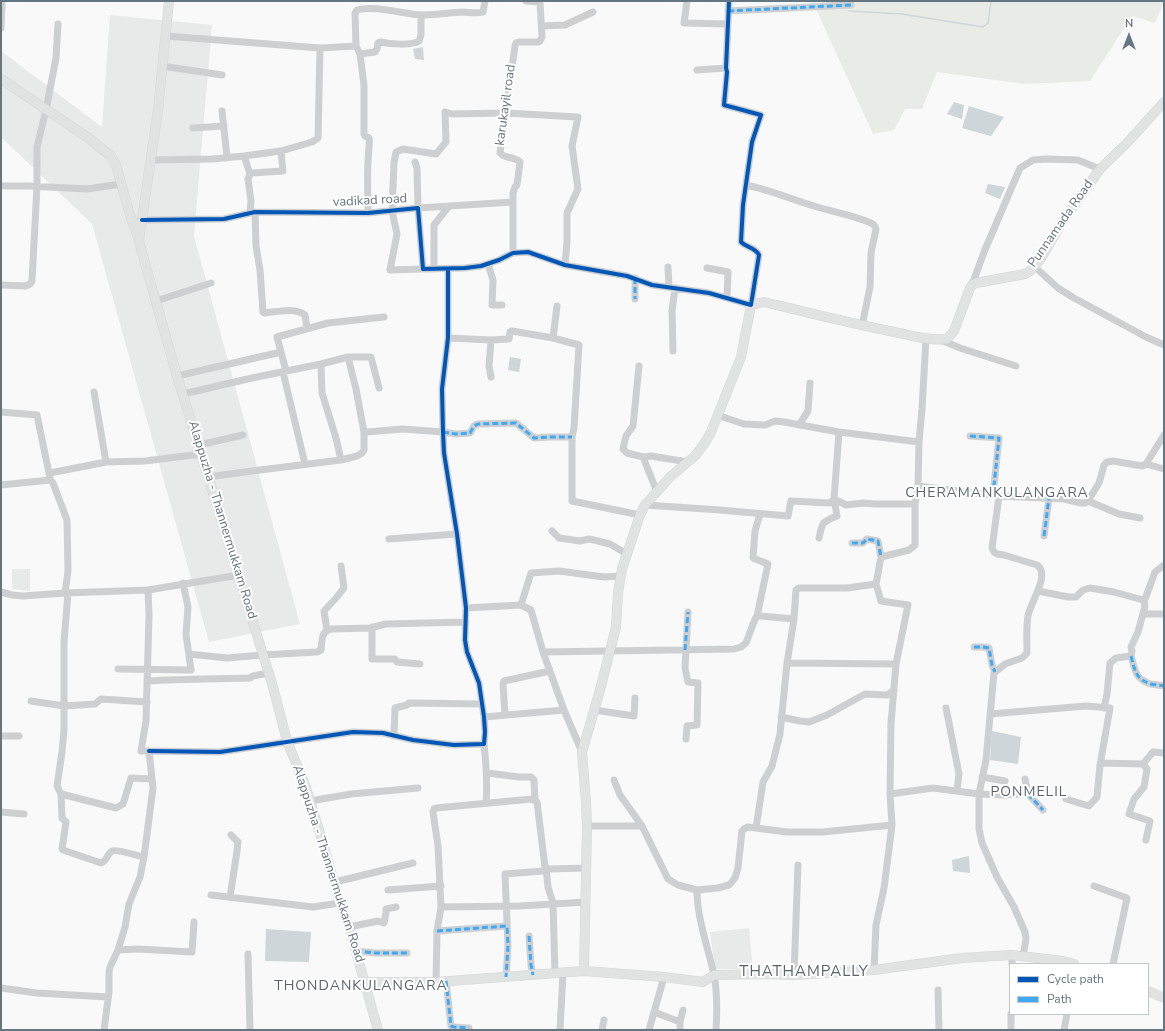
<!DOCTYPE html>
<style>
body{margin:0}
#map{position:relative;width:1165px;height:1031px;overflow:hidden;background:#f9f9f9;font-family:"Nunito Sans",sans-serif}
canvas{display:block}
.frame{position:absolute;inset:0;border:2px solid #657683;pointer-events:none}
.legend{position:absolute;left:1009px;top:963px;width:140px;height:52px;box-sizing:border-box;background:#fff;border:1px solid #c1c8cd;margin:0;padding:5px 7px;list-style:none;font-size:12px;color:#657683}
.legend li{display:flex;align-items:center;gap:8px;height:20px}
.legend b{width:20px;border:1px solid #c1c8cd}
.north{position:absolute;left:1109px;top:16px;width:40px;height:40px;-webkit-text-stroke:3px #fff;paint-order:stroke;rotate:0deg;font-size:11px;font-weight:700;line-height:16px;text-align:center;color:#657683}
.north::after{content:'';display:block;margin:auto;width:14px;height:18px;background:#657683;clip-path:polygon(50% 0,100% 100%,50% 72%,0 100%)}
</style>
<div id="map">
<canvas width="1165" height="1031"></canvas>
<div class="frame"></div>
<ul class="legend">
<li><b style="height:5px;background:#0057b8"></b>Cycle path</li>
<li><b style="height:5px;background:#3fa9f5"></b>Path</li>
</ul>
<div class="north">N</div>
</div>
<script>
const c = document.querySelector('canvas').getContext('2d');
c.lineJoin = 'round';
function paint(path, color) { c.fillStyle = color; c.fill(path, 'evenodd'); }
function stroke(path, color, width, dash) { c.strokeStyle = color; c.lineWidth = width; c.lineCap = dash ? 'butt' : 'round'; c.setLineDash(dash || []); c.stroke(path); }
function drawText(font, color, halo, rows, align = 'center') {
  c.font = font + ' "Nunito Sans",sans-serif'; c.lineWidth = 4; c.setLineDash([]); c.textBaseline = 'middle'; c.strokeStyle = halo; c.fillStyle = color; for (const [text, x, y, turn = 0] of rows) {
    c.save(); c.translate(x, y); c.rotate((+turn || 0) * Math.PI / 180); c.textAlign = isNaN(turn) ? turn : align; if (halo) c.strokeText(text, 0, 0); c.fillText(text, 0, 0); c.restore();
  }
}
const built = new Path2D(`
 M110,15L212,25L194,236L300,624L209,642L92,224L1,137V51L102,127Z
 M12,569H30V591L12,589Z
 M749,928L753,969H715L710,932Z`);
const green = new Path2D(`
 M824,1H1164V3L1155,23L1132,16L1090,81L1024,84L937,72L922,109H905L894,130L873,134L816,9Z`);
const water = new Path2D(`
 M423,47L424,60L415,59L413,49Z
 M954,102L964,105L962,119L947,114Z
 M969,106L1004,117L991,136L962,128Z
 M988,184L1005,187L1000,199L985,193Z
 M510,357L521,359L519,372L508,370Z
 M992,731L1021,737L1018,764L990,760Z
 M969,856L970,873L953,871L952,860Z
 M266,929L311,932L309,962L265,961Z`);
const stream = new Path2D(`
 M849,11L902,14L983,27L988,23L991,1`);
const minor = new Path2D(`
 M687,1L684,23L728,24
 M728,11L851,5
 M542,26L565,25L593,12
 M1,28L2,1
 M166,36L320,48L356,46L360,54L364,85V134L365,136L369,138C370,143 368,156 368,163C367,180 368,197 368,213
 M356,46L355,13L357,10C373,5 404,14 421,15C435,15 448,13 462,12C469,12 476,14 483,12L485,1
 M360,54L375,52L377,49L378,43L380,42C389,44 412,46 419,41L421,35V15
 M162,66L222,75
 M697,70L726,68
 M222,111L227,157
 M193,128L224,126
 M244,156L250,174
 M151,160L213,159L244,156L281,151L312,142L318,138L320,48
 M415,162L417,168L418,208L513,202
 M746,185C770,190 791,199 814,206C833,212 853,215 871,223C874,224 875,226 876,229L871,253L870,287L862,326
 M1,186H29L87,189L121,184
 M255,212L256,246L260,270L263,312L265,313C276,312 295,307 305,315L307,328
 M250,213L251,201L248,179L250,174L252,173L283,171L281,151
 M142,220L224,219L255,212L368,213L418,208L423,269L465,268L481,266L499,260L513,253L528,252L565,265L627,276L652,285L709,293L751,305L759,255C755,247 747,248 741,242L743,205L752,142L761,115L724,105L727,72L726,68L729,1
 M513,253V193L515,187L517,185L520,162C514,156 505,159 500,153L515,46L516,43L519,42H538L540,41L542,37L540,3L539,2L526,1
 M488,264L493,280L492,305H502
 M668,267L669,287
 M1035,267L1058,288L1074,298L1146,337L1164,345
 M707,268L728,272L727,298
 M423,269L390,270L397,234L392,211L394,163L396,152L403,149L436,154L446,142L445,112L452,114L505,113L578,117L572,146L578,189L567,213V242L565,265
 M434,269V225L449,206
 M635,278V299
 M1,285L26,286L30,284L32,281L37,186V147L46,110L56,58L58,24
 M972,285L984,252L1020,168L1033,160L1045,159L1078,160L1100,169
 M156,301L211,283
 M448,338L491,340L509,339L510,332L512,331L553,338L557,306
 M553,338L579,345L574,428L572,437V501L640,515
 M941,340L960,348L1016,366
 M673,351L672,311L675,288
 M348,357H371L379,388
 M321,364L322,393L336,438L341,460
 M639,366L633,426L626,436L623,449L627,453L643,457L651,456L688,462
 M286,371L277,337L328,323L384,317
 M283,372L305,464
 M177,376L281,352
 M491,377L489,366L491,340
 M94,392L106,462
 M183,394L252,378L321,364L348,357L356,389L364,432
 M1,412L37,415L50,478V480L1,485
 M717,415L744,424L765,425L775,421L784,422L839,432L919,442
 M799,425L808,411L810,383
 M970,436L999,438L993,495
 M199,445L243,435
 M643,457L657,492
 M1146,464L1164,469
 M50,473L106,462L145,461L201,454
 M208,477L252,471L341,460L357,456L362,453L364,450V432H367L403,429L443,432L456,434L470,433L474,426L478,424L516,423L534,438L549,437H572
 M50,480L53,483L67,520L68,571L65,593
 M918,486L999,496L992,548L994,552L997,554L1004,555L1037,565C1051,574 1030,603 1028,616C1026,628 1027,641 1027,653L1022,658L1005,664L994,673L986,760L979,794V829L982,843L997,877L1014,907L1025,932L1026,939L1023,956
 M999,496L1064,499L1081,503H1085L1088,501L1099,483L1104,465L1107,462L1113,461L1142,466L1146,464L1164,435
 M834,499L846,505L863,503L875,504H915
 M1088,501L1119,514L1140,518
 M645,505L720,510L788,516L791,501L830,503L834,499L839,432
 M552,531L559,538L580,541L589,539L598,541L610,544L627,554
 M1044,536L1049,498
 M819,538C823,521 821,523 837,516L834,499
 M389,539L457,534
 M852,543H863L867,539L878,541L881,557
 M1038,591L1068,597H1076L1083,590L1090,588L1114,592L1143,600L1144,602L1145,606L1138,632L1131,647L1132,651L1131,656L1116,658L1110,663L1107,694L1104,708
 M1,592L12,595L23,596L65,593L148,590L239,575
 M68,593L64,642V730L62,752L57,786L61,794L62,818L66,822L62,849L63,850L101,863C107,861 107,854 112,851C117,849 138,856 144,857
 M1144,602L1155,572L1164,565
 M521,605L531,573L559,571L604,577L621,576
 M466,608L521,605L531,610L543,652L564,710L582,752
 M1143,614H1164
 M757,616L768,564L753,558L755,531L760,514
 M372,627V659H395L397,662L420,664
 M327,630L324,611L336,598L344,588L341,566
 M974,647H983L989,648L992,665L995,672
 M543,652L734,649L741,647L746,643L755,619L757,616H761L794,619
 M189,654L227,658L262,655L317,652L321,650C322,641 321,631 331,629L370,628L386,624L466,622
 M1131,656C1135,670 1135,679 1151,684C1155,685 1160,685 1164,686
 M787,663L896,664
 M118,669L191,670L186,634L188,607L183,583
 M147,681C181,679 215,679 250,678L253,676L268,673
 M31,701L64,706L95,704L101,699L147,702
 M946,708L959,774L957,791
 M594,710L634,716L635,698
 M990,714L1086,706L1110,708L1100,765L1097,797L1089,806L1066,799
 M505,715L503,684L504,681L550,671
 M484,717L564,710
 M781,717L800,721L809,722L827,715L865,694L887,695L894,690
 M1,736H19
 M394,736L395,708L407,705L409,703L482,704
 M686,739L687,726L697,725L698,683L688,682L685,668L688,612
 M484,744C486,764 488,783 486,803
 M149,751L220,752L353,732L383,733L413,740L454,745L484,744L485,732L484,717L479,683L467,652L465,640L466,608L457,534L444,453L443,432L442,389L448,338V269
 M1101,763L1143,764L1153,752L1164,753
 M1143,764L1147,769L1144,787L1134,799L1129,814L1150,821L1146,840
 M487,773L519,777H531L534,780L535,800
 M982,777L1005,781
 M614,780L620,795L642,826L668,879L678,885L697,890L718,888L729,885L735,878L738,868L742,831L744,829L748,827L787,832H823L892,825
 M61,794L116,808L123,804L131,778L152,779
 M890,794L933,788L979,794L1003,795L1028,794L1025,779
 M1028,794L1043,810
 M310,801L351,794L418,788
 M1,812L24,814
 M587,826H642
 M756,828L763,782L772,766L780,734L787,663L794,619L796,590L799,588H847L876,584
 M335,882L413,863
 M1094,886L1127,898L1113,964
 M388,890L441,886
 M697,890C697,919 708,947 714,975C717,990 717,1014 716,1030
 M211,895L313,907L340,903
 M230,897L237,851L238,842L231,835
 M441,907L520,906L586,902
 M349,927L378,921L384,923L386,913V909L396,907
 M437,931L507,926
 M529,936L531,965L533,975
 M118,950L138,949L192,952L194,922
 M356,951L376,953H407
 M248,954L250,1030
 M1012,964V955
 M874,970L876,925L884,888L892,825L890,794L891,723L896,664L908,605L881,601L876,584L881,557L909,550L915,545V504L918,486L919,442L922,409L926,338
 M794,975L798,865
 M506,977L508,946L505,874L543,871L546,868L548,887L553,903L555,974
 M446,981L451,1026L454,1027L469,1028
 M436,982L437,931L441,907L438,846L433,812L434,809L436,808L532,799L537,802L545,867L548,869L587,868
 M1,988L37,993L108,997
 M938,990L939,1030
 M654,1012L680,1022
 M104,1030L109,992V972L110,967L118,950L125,927L129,904L140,877L144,857L153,788L149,751H141L146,721L149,615L148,590
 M560,1030L563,973
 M602,1030L604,1020
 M649,1030L664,977
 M680,1030V1022L683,1010
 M1011,1030V1014
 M1064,1030L1067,1014`);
const major = new Path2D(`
 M169,1L158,110L139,240L141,249L177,376L273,687L287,741L305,785L319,830L340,903L349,927L378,1030
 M1,79L87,137L111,156L116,165L130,215L138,237
 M584,971L587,826L586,802L582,752L600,690L616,627L618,593L622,569L640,515L645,505L671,476L695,456L704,444L711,432L741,357L751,305L764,302C809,313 853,324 899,333C914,336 931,341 947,339L954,331L970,288L972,285L976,283L1025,274L1030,271L1040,260L1063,221L1100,169L1127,143L1164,102
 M365,982H436L584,971L664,977L703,982L714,975L767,974L794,975L874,970L962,958L1012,955L1063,961L1074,964
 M1148,991L1164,998`);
const quiet = new Path2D(`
 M728,11L851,5
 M635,278V299
 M443,432L456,434L470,433L474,426L478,424L516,423L534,438L549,437H572
 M970,436L999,438L993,495
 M1044,536L1049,498
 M852,543H863L867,539L878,541L881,557
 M974,647H983L989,648L992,665L995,672
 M685,650L688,612
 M1131,656C1135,670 1135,679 1151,684C1155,685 1160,685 1164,686
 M1028,794L1043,810
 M437,931L507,926L508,946L506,977
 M529,936L531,965L533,975
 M356,951L376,953H407
 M446,981L451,1026L454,1027L469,1028`);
const cycleway = new Path2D(`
 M142,220L224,219L255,212L368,213L418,208L423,269L465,268L481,266L499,260L513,253L528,252L565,265L627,276L652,285L709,293L751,305L759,255C755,247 747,248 741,242L743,205L752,142L761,115L724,105L727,72L726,68L729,1
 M149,751L220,752L353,732L383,733L413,740L454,745L484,744L485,732L484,717L479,683L467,652L465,640L466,608L457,534L444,453L443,432L442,389L448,338V269`);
const streetNames = [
 ["karukayil road",506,105,-82],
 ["vadikad road",370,201,-3],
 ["Punnamada Road",1061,224,-55],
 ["Alappuzha - Thannermukkam Road",222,520,73],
 ["Alappuzha - Thannermukkam Road",328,864,72]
];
const neighbourhoodNames = [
 ["CHERAMANKULANGARA",997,494],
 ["PONMELIL",1029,793],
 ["THONDANKULANGARA",361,987]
];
const quarterNames = [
 ["THATHAMPALLY",804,972]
];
paint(built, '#e8e9e9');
paint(green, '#e8ebe6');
paint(water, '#ced6d9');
stroke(stream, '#ced6d9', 1.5);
stroke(major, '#d5d6d7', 10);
stroke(minor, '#cecfd0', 7);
stroke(major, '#e1e2e2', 9);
stroke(quiet, '#3fa9f5', 3, [6, 3]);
stroke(cycleway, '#0057b8', 4);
drawText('13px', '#657683', '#fff', streetNames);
c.letterSpacing = '1px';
drawText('14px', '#57646e', '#fff', neighbourhoodNames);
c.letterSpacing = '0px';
c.letterSpacing = '1px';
drawText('15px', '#57646e', '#fff', quarterNames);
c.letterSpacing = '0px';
</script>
